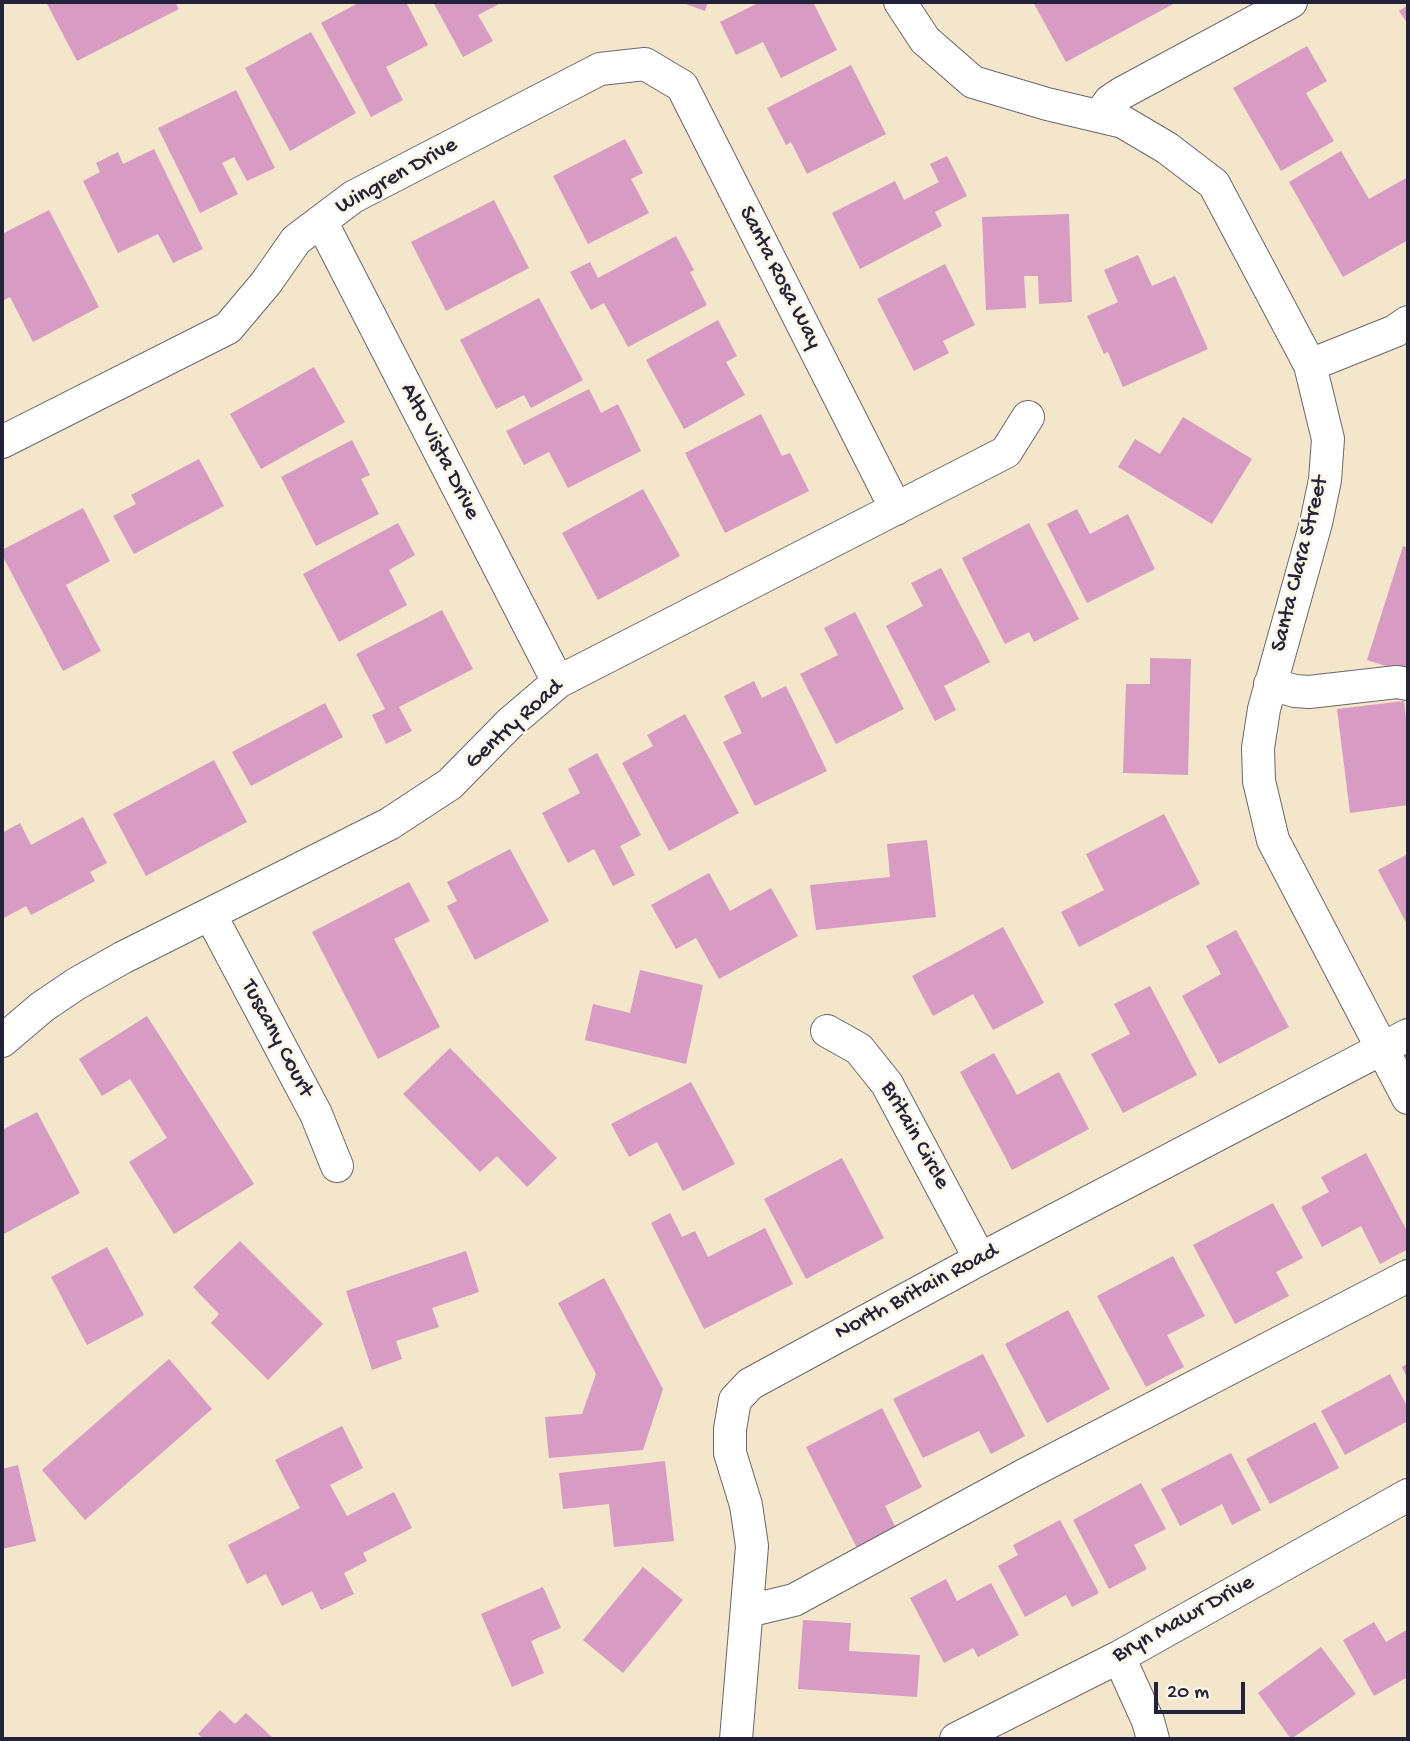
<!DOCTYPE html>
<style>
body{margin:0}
#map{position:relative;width:1410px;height:1741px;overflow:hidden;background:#f3e6ca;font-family:"Gochi Hand",sans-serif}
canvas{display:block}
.frame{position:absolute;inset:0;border:4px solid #22223b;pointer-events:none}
.scale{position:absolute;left:1154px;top:1682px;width:91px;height:32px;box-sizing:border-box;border:4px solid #22223b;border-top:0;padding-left:9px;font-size:21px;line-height:24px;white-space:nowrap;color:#22223b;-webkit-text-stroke:5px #fcf5e5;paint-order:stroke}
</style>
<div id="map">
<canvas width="1410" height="1741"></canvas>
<div class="frame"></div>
<div class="scale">20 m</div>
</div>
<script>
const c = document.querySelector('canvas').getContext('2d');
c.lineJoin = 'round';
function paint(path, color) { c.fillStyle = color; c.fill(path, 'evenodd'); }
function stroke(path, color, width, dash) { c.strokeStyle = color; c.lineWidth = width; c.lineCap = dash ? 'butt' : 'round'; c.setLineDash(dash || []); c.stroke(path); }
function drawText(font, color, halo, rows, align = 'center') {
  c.font = font + ' "Gochi Hand",sans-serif'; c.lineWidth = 5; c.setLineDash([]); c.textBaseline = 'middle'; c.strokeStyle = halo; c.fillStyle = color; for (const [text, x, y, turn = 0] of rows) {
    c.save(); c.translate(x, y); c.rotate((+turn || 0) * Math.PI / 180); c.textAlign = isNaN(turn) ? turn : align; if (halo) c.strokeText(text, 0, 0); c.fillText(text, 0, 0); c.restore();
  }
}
const building = new Path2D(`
 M46,2H175L179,9L77,61Z
 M360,2H406L428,45L386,67L403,100L371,117L321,23Z
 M433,2H503L478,15L493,41L463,57Z
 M680,2H708L705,11Z
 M760,2H813L837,50L781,78L763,42L736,55L720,22Z
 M1033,2H1177L1066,62Z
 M1408,5V24L1399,11Z
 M311,32L356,113L290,151L245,68Z
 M1307,46L1327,81L1306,93L1334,141L1281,171L1233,88Z
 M851,65L886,134L807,174L791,142L786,145L767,108Z
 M236,90L275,168L247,181L234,157L222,163L238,194L200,213L158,128Z
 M625,139L643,173L631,179L649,213L588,244L553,176Z
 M154,149L203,249L173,263L158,234L118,253L83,181L100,172L96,163L118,152L123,164Z
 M1341,151L1369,199L1408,177V240L1343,277L1289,182Z
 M947,156L967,196L935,212L942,226L860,269L832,213L895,181L904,200L939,182L930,164Z
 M494,200L529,268L446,311L411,242Z
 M49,210L99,307L33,342L10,297L2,301V234Z
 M1069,214L1072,302L1039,304L1038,276H1024L1026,308L986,310L982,217Z
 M676,236L694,270L690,272L707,305L628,347L604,303L591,310L570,272L590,262L598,278Z
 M1138,255L1152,286L1175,276L1208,349L1123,387L1108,352L1104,354L1087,316L1118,302L1104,270Z
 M945,264L975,325L943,341L949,353L914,371L877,299Z
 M539,298L583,380L531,408L524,395L496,409L460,340Z
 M718,320L737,356L726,362L745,395L684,429L646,360Z
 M314,367L345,422L261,469L230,414Z
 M589,389L601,413L618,404L641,451L568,488L549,452L524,465L506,431Z
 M761,414L782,456L790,453L809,491L725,533L685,453Z
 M1183,417L1252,459L1212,524L1118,467L1135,439L1160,454Z
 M352,440L370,475L361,479L379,514L316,546L281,477Z
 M199,459L224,506L134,554L113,516L136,504L131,495Z
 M643,489L680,556L598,600L562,533Z
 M83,508L110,561L66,585L101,651L63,671L2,555V550Z
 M1077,509L1090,534L1128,514L1155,569L1087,603L1047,524Z
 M398,523L415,555L389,570L407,605L339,642L303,574Z
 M1029,523L1079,619L1034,642L1029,632L1005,644L962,558Z
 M1403,546L1408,548V673L1367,660Z
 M941,568L990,662L944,686L956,710L935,721L886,626L923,606L911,583Z
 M442,610L473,669L399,707L412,731L386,744L372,715L385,709L356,654Z
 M855,612L904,709L836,744L800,674L838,655L824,628Z
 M1150,658L1191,659L1188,775L1123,773L1126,684H1150Z
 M754,681L762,698L786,686L827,771L755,806L723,742L742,733L724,696Z
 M1404,701L1408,735V805L1350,813L1337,709Z
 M325,703L343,737L251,786L232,752Z
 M685,714L739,813L669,851L622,763L653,746L647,735Z
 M597,753L641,835L620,846L635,875L613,886L594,849L568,863L542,813L580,793L568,769Z
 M214,760L247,822L146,876L113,814Z
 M1164,814L1200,884L1079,947L1061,912L1104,890L1086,854Z
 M83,817L107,863L90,872L95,881L31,915L26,906L2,919V833L20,823L31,845Z
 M927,840L936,917L816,930L810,885L890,877L887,844Z
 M510,849L549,921L475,960L447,906L457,901L447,882Z
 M1408,854V926L1378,870Z
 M709,873L730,911L771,888L798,936L719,979L696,938L676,949L651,905Z
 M409,882L430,921L394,939L440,1027L378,1059L312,932Z
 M1003,927L1044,1003L993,1030L973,994L933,1016L912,976Z
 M1236,930L1289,1027L1219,1064L1182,996L1221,974L1206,946Z
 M640,970L703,985L686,1064L585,1040L593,1004L630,1013Z
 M1150,986L1197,1075L1123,1113L1091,1054L1130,1034L1114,1004Z
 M147,1016L254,1184L174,1234L129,1162L167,1138L130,1079L102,1096L79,1059Z
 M450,1048L557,1158L527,1187L497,1156L480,1172L403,1094Z
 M994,1053L1017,1095L1059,1072L1089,1129L1012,1170L960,1072Z
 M691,1082L735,1164L683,1191L657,1142L629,1157L611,1124Z
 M37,1112L80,1193L2,1235V1130Z
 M1366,1153L1408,1233V1249L1380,1264L1361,1226L1322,1247L1301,1207L1329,1192L1321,1177Z
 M842,1158L884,1238L806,1279L764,1199Z
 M1273,1203L1303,1258L1276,1272L1289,1296L1235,1324L1193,1245Z
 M670,1213L682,1237L695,1231L708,1257L765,1228L793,1284L704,1329L651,1223Z
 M240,1241L323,1324L268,1380L211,1323L219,1314L193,1287Z
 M107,1247L144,1315L87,1345L51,1277Z
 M466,1251L479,1292L432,1308L439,1327L396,1341L402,1359L372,1370L346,1291Z
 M1173,1256L1205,1316L1167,1335L1184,1367L1146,1387L1097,1296Z
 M604,1278L663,1389L643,1450L549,1458L545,1417L582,1414L596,1374L558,1303Z
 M1068,1310L1110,1389L1047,1423L1005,1344Z
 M983,1354L1025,1436L991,1454L979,1431L923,1458L893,1399Z
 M169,1359L212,1409L85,1520L42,1470Z
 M1408,1363V1379L1402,1367Z
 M1390,1374L1408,1408V1421L1345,1455L1321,1411Z
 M882,1408L922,1487L885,1506L896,1528L857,1548L806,1447Z
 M1315,1422L1339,1468L1270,1504L1246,1459Z
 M342,1426L363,1468L330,1485L347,1516L394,1492L412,1528L363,1553L367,1561L344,1573L354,1594L321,1610L312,1591L282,1606L266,1574L247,1584L228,1545L300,1508L275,1460Z
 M1231,1453L1261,1510L1232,1525L1222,1504L1180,1526L1161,1489Z
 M665,1461L674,1541L614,1547L609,1504L563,1509L559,1473Z
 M18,1465L36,1541L2,1549V1469Z
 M1141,1483L1166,1529L1134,1545L1147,1569L1109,1589L1073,1520Z
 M1060,1520L1099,1593L1072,1607L1066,1595L1025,1617L998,1566L1018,1555L1013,1545Z
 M643,1567L683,1600L623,1673L583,1640Z
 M946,1579L957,1601L991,1583L1019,1635L978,1657L973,1648L944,1663L910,1598Z
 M543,1587L561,1628L531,1641L544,1673L512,1687L481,1614Z
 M803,1620L851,1623L849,1651L920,1655L917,1697L798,1689Z
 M1374,1622L1386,1642L1408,1629V1682L1406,1678L1374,1696L1343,1640Z
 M1321,1647L1356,1694L1291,1739L1258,1693Z
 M220,1710L235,1724L246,1713L274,1739H204L198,1734Z`);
const minor = new Path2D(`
 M900,2L925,40L973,82L1047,104L1123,122L1167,148L1214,184L1310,365L1328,439L1325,480L1316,523L1264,709L1258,748L1259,781L1273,840L1408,1098
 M1099,116L1110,101L1122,93L1291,2
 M321,221L558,682
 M1310,365L1395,331L1408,322
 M2,442L228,328L266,283L296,240L353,197L600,69L645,64L682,86L896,509
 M1270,684L1295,691L1309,692L1397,682L1408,684
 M210,914L316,1114L337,1166
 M827,1031L859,1049L887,1084L980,1259
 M2,1041L42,1007L76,984L122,958L389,824L450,784L510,723L558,682L1006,452L1028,417
 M748,1611L794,1600L1028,1473L1408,1276
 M1119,1657L1148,1721L1153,1739
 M736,1739L752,1546L746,1505L730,1453V1429L735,1400L750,1384L980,1259L1408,1035
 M956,1739L1119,1657L1408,1495`);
const streetNames = [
 ["Wingren Drive",397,177,-29],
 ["Santa Rosa Way",779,278,63],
 ["Alto Vista Drive",439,452,63],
 ["Santa Clara Street",1301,564,-76],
 ["Gentry Road",515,725,-42],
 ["Tuscany Court",276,1039,62],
 ["Britain Circle",914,1136,61],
 ["North Britain Road",917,1293,-28],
 ["Bryn Mawr Drive",1184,1620,-29]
];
paint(building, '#d89bc4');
stroke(minor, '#6b676d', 34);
stroke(minor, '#fff', 32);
drawText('23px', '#22223b', '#fcf5e5', streetNames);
</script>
